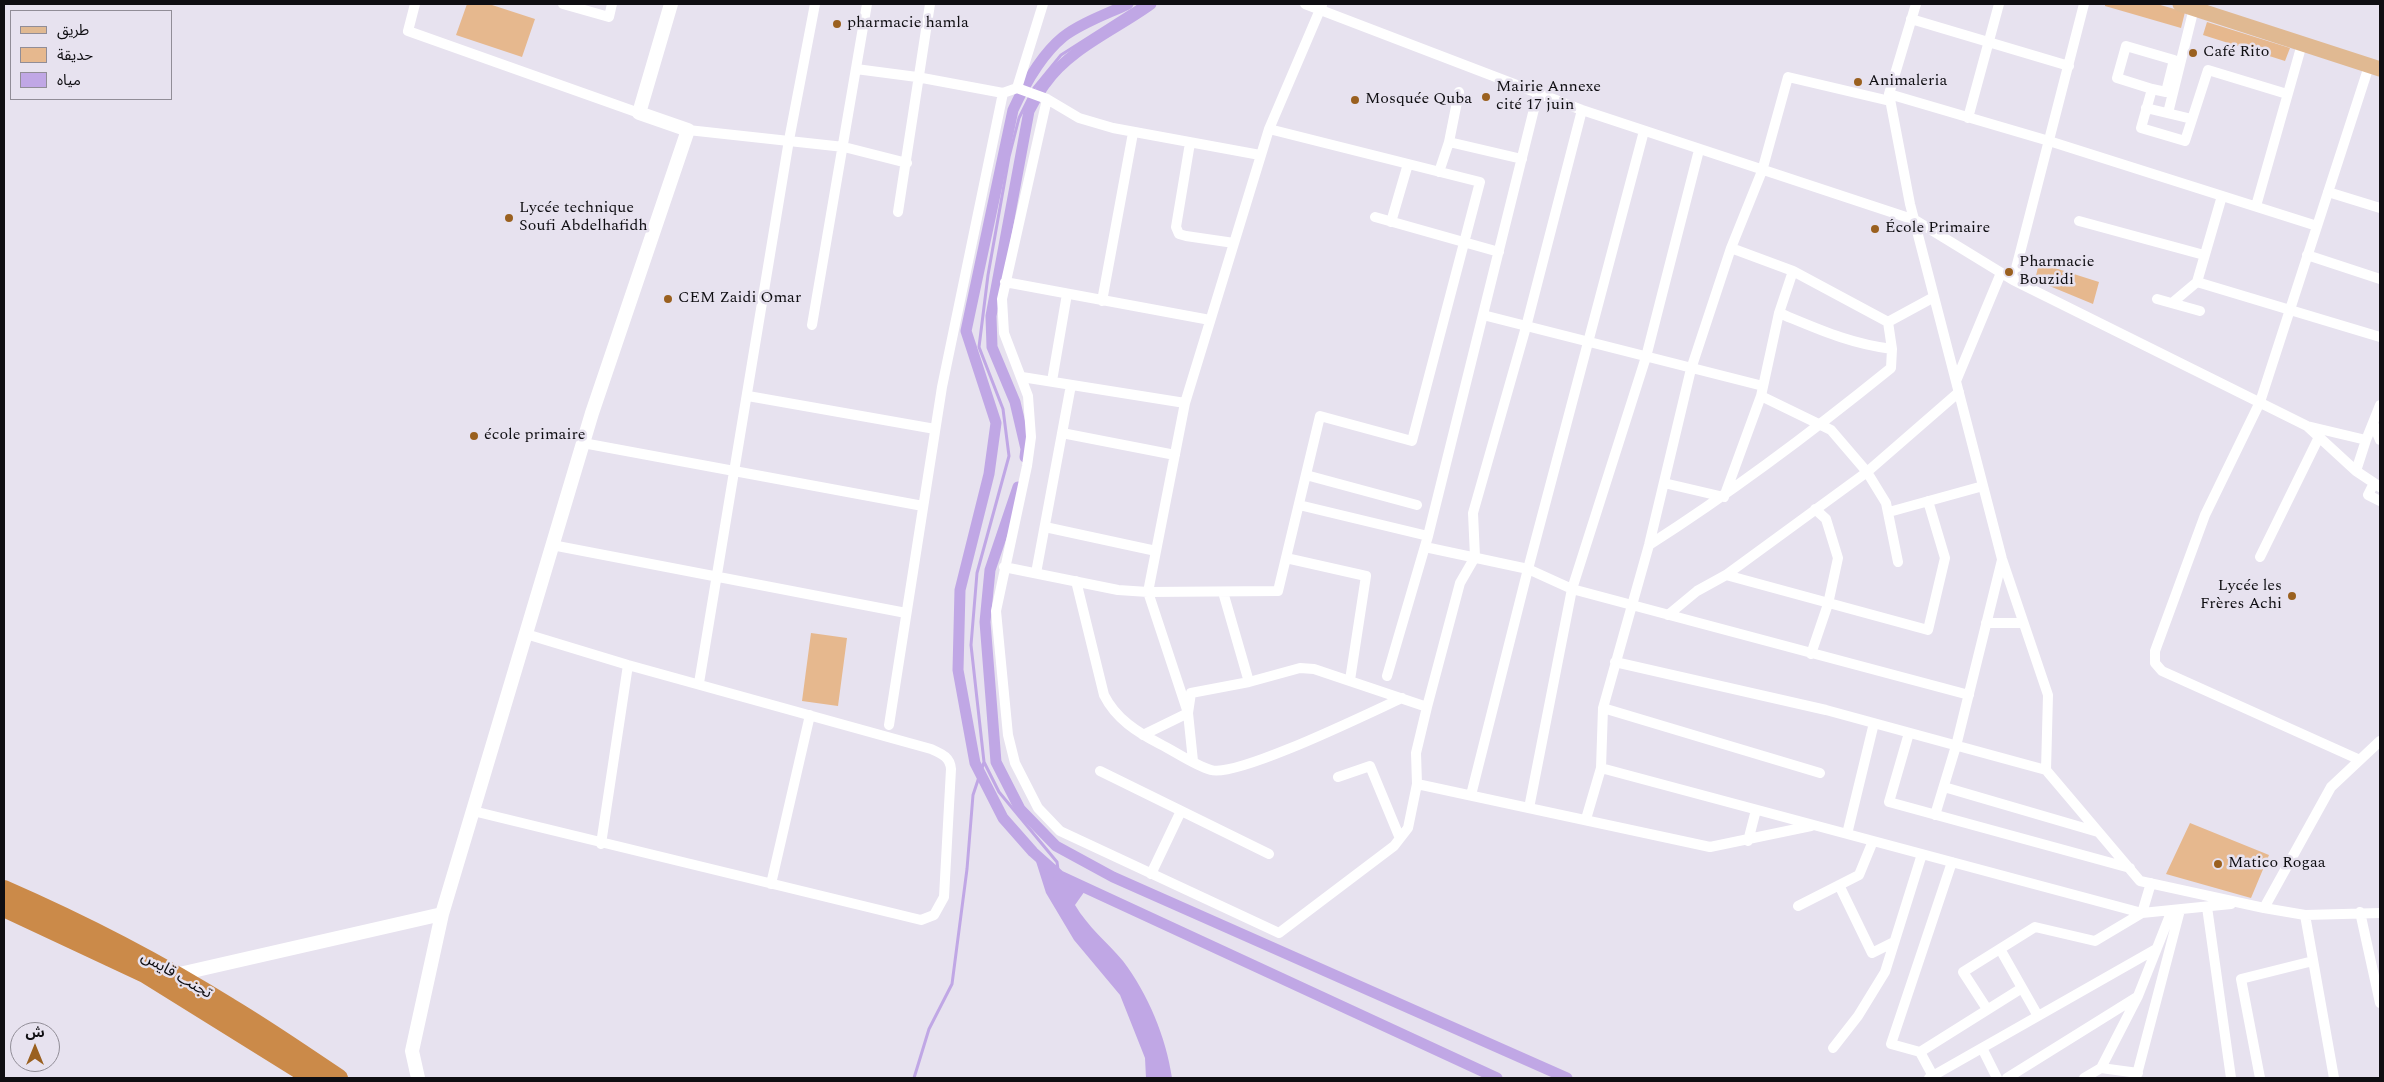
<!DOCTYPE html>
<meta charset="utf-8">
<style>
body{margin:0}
#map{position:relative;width:2384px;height:1082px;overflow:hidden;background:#e7e2ef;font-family:Spectral,"Noto Sans Arabic",serif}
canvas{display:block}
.frame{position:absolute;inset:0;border:5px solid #0f0e12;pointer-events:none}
.legend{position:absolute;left:10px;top:10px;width:162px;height:90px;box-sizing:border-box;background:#e7e2ef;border:1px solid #918d97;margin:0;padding:6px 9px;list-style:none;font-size:15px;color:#0f0e12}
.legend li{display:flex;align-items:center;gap:10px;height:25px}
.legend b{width:25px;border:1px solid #918d97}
.north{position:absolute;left:10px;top:1022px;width:50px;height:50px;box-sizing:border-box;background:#e7e2ef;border:1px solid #918d97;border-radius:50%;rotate:0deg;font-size:14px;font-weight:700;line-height:20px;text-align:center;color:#0f0e12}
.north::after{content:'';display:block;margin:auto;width:18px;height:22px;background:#9a601f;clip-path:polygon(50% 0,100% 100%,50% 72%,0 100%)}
</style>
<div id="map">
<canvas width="2384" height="1082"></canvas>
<div class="frame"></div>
<ul class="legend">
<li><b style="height:6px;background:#e0b992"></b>طريق</li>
<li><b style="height:14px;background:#e6b88e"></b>حديقة</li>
<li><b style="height:14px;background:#c0a7e5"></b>مياه</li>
</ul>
<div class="north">ش</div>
</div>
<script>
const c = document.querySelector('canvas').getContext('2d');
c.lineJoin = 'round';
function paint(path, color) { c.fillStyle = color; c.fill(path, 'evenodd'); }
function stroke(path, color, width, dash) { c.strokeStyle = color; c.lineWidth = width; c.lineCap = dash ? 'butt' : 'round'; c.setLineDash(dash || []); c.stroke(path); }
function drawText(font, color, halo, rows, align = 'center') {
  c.font = font + ' Spectral,"Noto Sans Arabic",serif'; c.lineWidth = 5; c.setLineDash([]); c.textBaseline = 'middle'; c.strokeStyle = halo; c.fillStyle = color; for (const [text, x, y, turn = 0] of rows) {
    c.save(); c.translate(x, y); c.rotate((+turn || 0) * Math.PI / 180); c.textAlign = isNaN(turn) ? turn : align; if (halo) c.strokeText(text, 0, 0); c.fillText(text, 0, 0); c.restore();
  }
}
const green = new Path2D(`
 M467,4H489L535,19L522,57L456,35Z
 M2105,4H2157L2185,12L2181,28L2105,6Z
 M2207,22L2290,48L2285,61L2203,35Z
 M2039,263L2099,282L2093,304L2035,280Z
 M811,633L847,638L838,706L802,701Z
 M2190,823L2269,855L2251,898L2166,874Z`);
const water = new Path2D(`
 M1033,852L1060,876L1087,888L1075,905C1088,927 1107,942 1123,961C1148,994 1166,1037 1172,1078H1146L1145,1058L1120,995L1074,940L1046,893Z`);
const stream = new Path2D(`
 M1059,877L1057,862L999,792L984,762L971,645L977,573L1009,456L1003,409L979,347L988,275L1009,157L1019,118L1034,88L1061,55L1141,4
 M914,1078L929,1029L952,984L967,869L973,795L984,762`);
const canal = new Path2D(`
 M1128,4C1107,14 1081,23 1063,37C1041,55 1025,84 1013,110L966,331L996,423L989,474L960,590L958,670L975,763L1003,818L1033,852L1060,876L1497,1078
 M1025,457L1026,449L1015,402L992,347L991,316L1029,111C1034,102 1039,92 1045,84C1070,48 1117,29 1151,4
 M1018,487L990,570L985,622L996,762L1020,809L1056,846L1113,877L1567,1078`);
const street = new Path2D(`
 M415,4L408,31L639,113
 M563,4L609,17L612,4
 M1305,4L1582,110L1915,220L2013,280L2084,4
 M1916,4L1889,94L1910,204L2002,559L2048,695L2046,770
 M1911,19L2069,66
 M856,69L917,77L1003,93L1017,88L1043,4
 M1017,88L1047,99L1079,118L1113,128L1260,155
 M2152,89L2166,92L2174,60L2126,46L2117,78L2152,89L2141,128L2185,141L2208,70L2287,94
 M1889,94L2049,141L2317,226
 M1047,99L1002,299L1004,333L1028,396L1031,437L1027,466L996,611L1008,735L1015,763L1038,808L1060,831L1279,933L1394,846L1408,828L1417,784L1416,753L1427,707L1460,583L1475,557L1473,513L1526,327L1582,110
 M2146,108L2192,119
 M2168,113L2194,8
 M1968,118L1999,4
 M688,130L844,147L907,163
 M1449,142L1522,159
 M1190,143L1176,227L1179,234L1186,236L1234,243
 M1439,172L1449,142L1459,92
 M2328,192L2380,208
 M2256,206L2302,44
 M898,212L930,4
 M1375,217L1499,252
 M2079,221L2204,255
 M1391,222L1408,164
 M2307,255L2380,279
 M2013,280L2307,426
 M1005,282L1210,320
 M2197,282L2380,337
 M2157,299L2200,311
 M1102,301L1133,133
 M2172,303L2197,282L2222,196
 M1779,313C1818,329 1850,344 1892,349
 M1483,315L1763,386
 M1888,322L1934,297
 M812,325L867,4
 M1022,377L1185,403
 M1052,381L1067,294
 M1956,381L2001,273
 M748,396L935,429
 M1761,396L1831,430L1867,472L1886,503L1898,562
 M2373,423L2380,440
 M1062,433L1175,455
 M2366,440L2380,405
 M583,443L923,506
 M2356,471L2366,440L2307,426L2356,471L2380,487
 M1306,475L1417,505
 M1664,483L1724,497L1761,396L1779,313L1793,271
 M2374,483L2368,495L2380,501
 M1299,505L1428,536
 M1889,512L1983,486
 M1045,527L1156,551
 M552,545L906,613
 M1649,545C1735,490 1812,432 1891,368L1892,349L1888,322L1793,271L1731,248
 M1425,547L1528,569L1572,589L1969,695
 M2260,557L2319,437
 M1286,558L1366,576L1350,680
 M1004,567L1118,590L1148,592L1278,591L1320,416L1412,441L1480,182L1269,129
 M1036,573L1071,385
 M1726,575L1928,630L1945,558L1928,501
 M1076,581L1104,695C1116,719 1137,732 1160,744C1176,752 1194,765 1211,770C1237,778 1371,712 1402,698
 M1223,592L1249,682
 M1668,615L1697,591L1726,575L1867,472L1959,392
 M1986,623H2023
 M1811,654L1828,604L1838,558L1826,519L1815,509
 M1615,662L1826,710L2046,770L2140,881L2264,908
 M1387,676L1428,536L1538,93
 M699,683L789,140L815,4
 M1603,708L1820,773
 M889,725L942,387L1003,93
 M1909,733L1889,802L2130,868
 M1143,735L1188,713L1191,693L1249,682L1300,668L1314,669L1427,707
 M2380,741L2331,787L2264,908L2305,915L2380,913
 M2360,760L2162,671L2155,663V651L2205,515L2260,402L2369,66
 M1193,761L1188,713L1148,592L1185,403L1269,129L1322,5
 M1601,768L2142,913L2095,941L2035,927L1963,972L1987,1009
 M1100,771L1269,854
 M1338,777L1370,766L1399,836
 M1417,784L1710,847L1811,826
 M1944,787L2098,832
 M1471,795L1528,569L1644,131
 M1529,808L1572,589L1646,357L1699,150
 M473,811L921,920L934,915L944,897L951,769C950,757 942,754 931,749L628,665L526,634
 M1935,815L1956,746L2002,560
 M1586,819L1601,768L1603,708L1649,545L1691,369L1731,248L1762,171L1788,77L1890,101
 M1847,834L1874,723
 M1748,841L1756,810
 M601,844L628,665
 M1151,874L1181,811
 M2151,883L2142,913L2231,904
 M771,884L810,715
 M1839,885L1872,953L1894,942
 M1798,906L1859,875L1873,841
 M2207,907L2231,1078
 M2360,912L2380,1003
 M2305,915L2334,1078
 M2000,949L2038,1016
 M1833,1048L1858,1016L1885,972L1922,854
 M1982,1048L1997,1078
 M1920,1052L2022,988
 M2101,1068L2138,1073
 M1933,1076L1920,1052L1891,1044L1952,862
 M1929,1078L2156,949
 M2007,1078L2137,997
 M2084,1078L2101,1068L2138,996L2172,910
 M2136,1078L2180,910
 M2260,1078L2241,979L2313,961`);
const secondary = new Path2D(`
 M175,975L442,914
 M418,1078L412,1051L442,914L592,413L688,130L639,113L671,4`);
const primary = new Path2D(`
 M2180,4L2380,69`);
const highway = new Path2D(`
 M4,889C82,923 158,962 230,1007C267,1029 303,1054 339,1078
 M4,908L145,974L312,1078`);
const markers = [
 [837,24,5,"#9a601f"],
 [2193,53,5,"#9a601f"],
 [1858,82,5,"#9a601f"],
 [1486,97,5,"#9a601f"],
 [1355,100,5,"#9a601f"],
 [509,218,5,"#9a601f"],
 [1875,229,5,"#9a601f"],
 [2009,272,5,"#9a601f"],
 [668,299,5,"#9a601f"],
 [474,436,5,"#9a601f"],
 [2292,596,5,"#9a601f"],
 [2218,864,5,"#9a601f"]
];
const poiNames = [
 ["pharmacie hamla",847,24],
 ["Café Rito",2203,53],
 ["Animaleria",1868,82],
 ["Mairie Annexe",1496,88],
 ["cité 17 juin",1496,106],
 ["Mosquée Quba",1365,100],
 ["Lycée technique",519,209],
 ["Soufi Abdelhafidh",519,227],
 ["École Primaire",1885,229],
 ["Pharmacie",2019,263],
 ["Bouzidi",2019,281],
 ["CEM Zaidi Omar",678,299],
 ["école primaire",484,436],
 ["Lycée les",2282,587,"right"],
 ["Frères Achi",2282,605,"right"],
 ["Matico Rogaa",2228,864]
];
const streetNames = [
 ["تجنب قايس",176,976,30]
];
paint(green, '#e6b88e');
paint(water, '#c0a7e5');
stroke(stream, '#c0a7e5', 3);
stroke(canal, '#c0a7e5', 11);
stroke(street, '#fff', 10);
stroke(secondary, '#fff', 14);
stroke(primary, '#e0b992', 15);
stroke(highway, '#cb8a49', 18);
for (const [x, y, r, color] of markers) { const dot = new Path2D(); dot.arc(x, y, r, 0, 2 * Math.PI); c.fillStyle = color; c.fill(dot); stroke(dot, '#e7e2ef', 2); }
drawText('16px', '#0f0e12', '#e7e2ef', poiNames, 'left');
drawText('16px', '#0f0e12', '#e7e2ef', streetNames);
</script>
